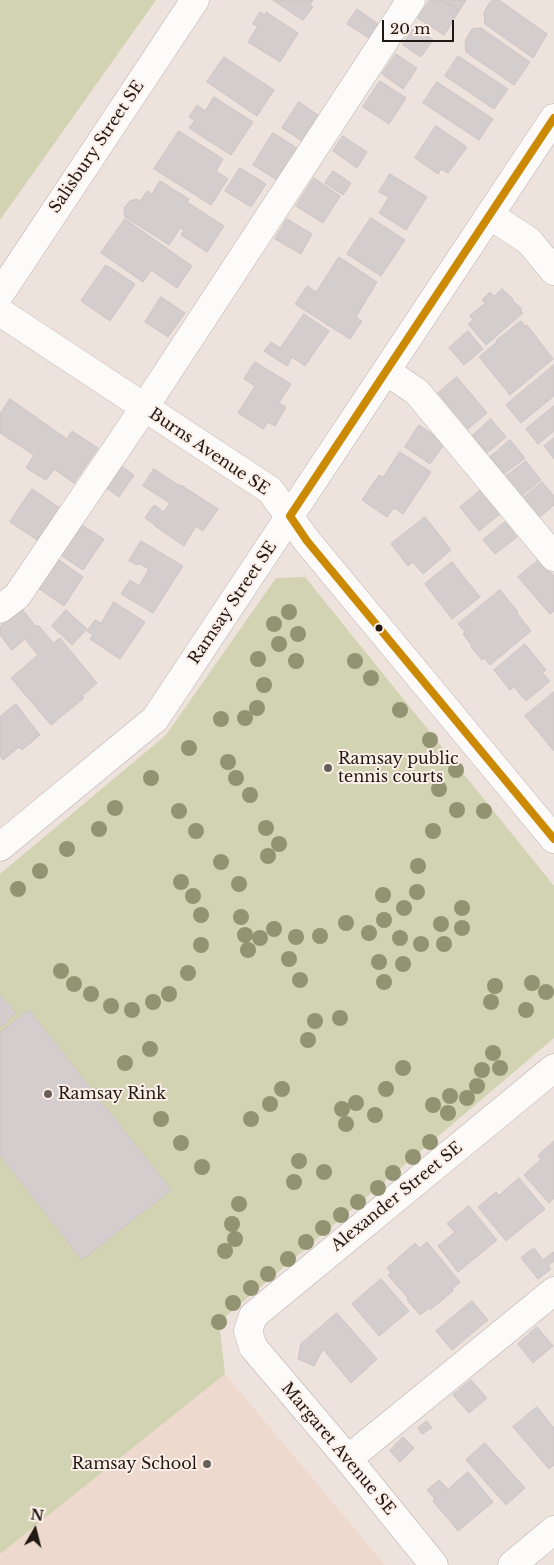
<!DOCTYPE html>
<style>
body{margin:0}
#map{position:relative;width:554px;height:1565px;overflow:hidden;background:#eee2dc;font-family:"Libre Baskerville",serif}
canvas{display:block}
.north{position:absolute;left:10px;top:1505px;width:50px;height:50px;-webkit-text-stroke:4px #fdefe8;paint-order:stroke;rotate:8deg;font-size:14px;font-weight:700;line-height:20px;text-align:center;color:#1f1813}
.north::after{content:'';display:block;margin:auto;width:18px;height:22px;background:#1f1813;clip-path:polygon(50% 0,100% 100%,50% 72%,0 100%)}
.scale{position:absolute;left:382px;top:20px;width:72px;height:22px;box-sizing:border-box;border:2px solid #1f1813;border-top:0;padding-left:6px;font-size:15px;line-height:18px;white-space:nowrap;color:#1f1813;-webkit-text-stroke:4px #fdefe8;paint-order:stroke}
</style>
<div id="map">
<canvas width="554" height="1565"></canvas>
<div class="north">N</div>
<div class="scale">20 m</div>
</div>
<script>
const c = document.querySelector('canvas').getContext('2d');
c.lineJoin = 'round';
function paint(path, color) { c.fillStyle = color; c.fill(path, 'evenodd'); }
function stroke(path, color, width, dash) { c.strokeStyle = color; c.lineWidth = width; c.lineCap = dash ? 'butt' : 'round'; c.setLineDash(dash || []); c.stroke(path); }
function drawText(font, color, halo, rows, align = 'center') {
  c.font = font + ' "Libre Baskerville",serif'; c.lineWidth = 4; c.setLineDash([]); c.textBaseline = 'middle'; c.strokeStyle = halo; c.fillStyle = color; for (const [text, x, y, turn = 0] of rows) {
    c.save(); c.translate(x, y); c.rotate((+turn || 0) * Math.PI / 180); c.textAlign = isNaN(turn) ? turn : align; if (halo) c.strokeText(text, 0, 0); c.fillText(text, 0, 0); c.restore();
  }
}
const built = new Path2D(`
 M225,1374L385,1565H0V1554Z`);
const green = new Path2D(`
 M0,0H156L0,220Z
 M305,577L554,886V1038L219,1322L225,1374L0,1554V874L166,735L276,578Z`);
const building = new Path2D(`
 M273,0H313L310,4L313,7L303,20Z
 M430,0H442L459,11L444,35L418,18Z
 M442,0H466L459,11Z
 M494,0H499L547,34L533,58L485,24L484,13L490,2Z
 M357,9L378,24L369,38L347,24Z
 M260,12L265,15L266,12L298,33L280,62L248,42L258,26L253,24Z
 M414,27L433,40L421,57L403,45Z
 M481,28L530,62L514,85L466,52L465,41L472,29Z
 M396,54L417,68L403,89L382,74Z
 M458,56L508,89L494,109L445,76Z
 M224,57L274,90L257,116L207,82Z
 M380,81L406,98L389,124L363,107Z
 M437,82L493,119L479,140L423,103Z
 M214,97L253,122L231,155L189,128L195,120L189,117L197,105L205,111Z
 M299,102L319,116L302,141L282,128Z
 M436,126L467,147L448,173L441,169L438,174L415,158Z
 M179,131L223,159L216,171L228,179L211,205L154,169Z
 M273,133L297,148L277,180L253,165Z
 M343,136L367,152L357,168L333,151Z
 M240,168L266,184L251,207L225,191Z
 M333,171L351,183L343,195L325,183Z
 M390,174L427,197L406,230L379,213L389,197L379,192Z
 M314,178L340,196L323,223L296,206Z
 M160,181L189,199L187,202L224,226L207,252L181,235L184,230L180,228L169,245L125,217L124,208L130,201L137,199L140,201L147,191L152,194Z
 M371,218L405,240L381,276L347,254Z
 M125,219L192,266L177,288L151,270L143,282L101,253Z
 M287,219L312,234L301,254L275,239Z
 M339,257L377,282L356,317L362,321L350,339L295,304L307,286L316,292Z
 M106,265L135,284L110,321L81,301Z
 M502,289L513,299L512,300L522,309L520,310L523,313L486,345L468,324L473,320L470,316L485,303L482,300L490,292L494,296Z
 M161,297L185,313L168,337L145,322Z
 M304,314L329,331L305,366L292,357L287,366L264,351L271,342L280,348Z
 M521,321L525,326L527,325L553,359L510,395L479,357L497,342L496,341Z
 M468,331L483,349L464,365L449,348Z
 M255,362L291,384L279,403L286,407L275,426L268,422L263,429L238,413L255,386L244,379Z
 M554,365V396L521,423L506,405Z
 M457,377L487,413L468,429L438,393Z
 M10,399L67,439L72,431L98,448L74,483L54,469L46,480L26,468L34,455L0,433V414Z
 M554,406V431L538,444L526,429Z
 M491,419L506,437L487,453L472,436Z
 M419,425L445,443L430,464L405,447Z
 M554,438V459L544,446Z
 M510,440L525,458L504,474L490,457Z
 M400,452L431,472L403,514L394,508L387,517L362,500L379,475L383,477Z
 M526,461L541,480L520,497L505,477Z
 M120,465L134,475L119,497L105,487Z
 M154,469L180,486L181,485L218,509L203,531L196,526L184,546L155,526V525L145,518L154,505L164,512L170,503L143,486Z
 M542,482L554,496V505L539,518L523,498Z
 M32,489L60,508L37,540L10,522Z
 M481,490L500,514L479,531L460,507Z
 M425,517L451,550L423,574L413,562L408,566L391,544Z
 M505,522L517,537L495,554L483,540Z
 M82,525L104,539L83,570L62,556Z
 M141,541L183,566L153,613L121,594L130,580L139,586L149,569L138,563L137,565L129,561Z
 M58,559L83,577L64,606L38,588Z
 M540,559L554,576V611L550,614L518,577Z
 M452,562L480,597L452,619L425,584Z
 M500,590L518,612L517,613L531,631L490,665L484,658L482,660L471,647L472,646L463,634L465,632L458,624Z
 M114,602L145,622L120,659L90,639L93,635L87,631L95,620L101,623Z
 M22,609L36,627L38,625L53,643L60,638L97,683L82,696L84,698L51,725L11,678L38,655L25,639L12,650L0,635V627Z
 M66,610L87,629L72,645L52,626Z
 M525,644L546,670L542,673L550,681L526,701L514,687L510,690L494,670Z
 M554,692V751L525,716Z
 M16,704L40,735L22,750L19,747L3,760L0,756V717Z
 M0,995L16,1013L0,1027Z
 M29,1010L171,1190L82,1260L0,1155V1033Z
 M554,1141V1198L549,1203L524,1175L541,1159L538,1156Z
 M519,1178L545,1209L506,1241L478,1207L496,1192L499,1195Z
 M469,1206L497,1240L458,1272L438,1246L455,1232L447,1224Z
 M427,1242L460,1282L452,1289L453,1291L430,1310L429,1308L420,1315L407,1300L408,1298L388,1275L391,1273L387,1268L415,1243L420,1248Z
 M534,1248L543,1260L553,1252L554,1253V1261L548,1266L551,1269L538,1279L521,1258Z
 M381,1279L409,1311L379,1336L352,1304Z
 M472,1301L488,1320L452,1350L436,1331Z
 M337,1313L377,1359L351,1383L323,1349L314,1366L298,1359L301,1344Z
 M537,1327L553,1346L533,1363L518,1344Z
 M471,1380L487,1398L469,1413L453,1395Z
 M537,1407L554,1428V1465L549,1469L513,1427Z
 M427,1421L432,1428L422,1434L418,1428Z
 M403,1437L414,1448L400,1462L390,1451Z
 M485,1443L525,1488L506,1505L466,1460Z
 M468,1472L493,1502L458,1531L433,1501L435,1499L427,1490L439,1480L448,1489Z`);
const minor = new Path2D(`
 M491,216L529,241L554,271
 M0,294L195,0
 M0,312L270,490L307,541L554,839
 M386,371L417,392L554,557
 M0,609L17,596L144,408L411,0
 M0,847L155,719L554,118
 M348,1459L554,1291
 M434,1565L348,1459L253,1347L248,1331L253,1316L554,1068
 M512,1565L554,1530`);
const bus1 = new Path2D(`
 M554,118L290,516L307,541L554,839`);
const trees = [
 [289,612],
 [274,624],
 [298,634],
 [279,644],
 [258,659],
 [296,661],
 [355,661],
 [371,678],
 [264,685],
 [257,708],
 [400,710],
 [245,718],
 [221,719],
 [430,740],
 [189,748],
 [228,762],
 [456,770],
 [151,778],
 [236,778],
 [439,789],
 [250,795],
 [115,808],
 [457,810],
 [179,811],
 [484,811],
 [266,828],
 [99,829],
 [196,831],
 [433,831],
 [279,844],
 [67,849],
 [268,856],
 [221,862],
 [418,866],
 [40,871],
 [181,882],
 [239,884],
 [18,889],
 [417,892],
 [383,895],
 [193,896],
 [404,908],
 [462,908],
 [201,915],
 [241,917],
 [384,920],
 [346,923],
 [441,924],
 [462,928],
 [274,929],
 [369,933],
 [245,935],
 [320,936],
 [296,937],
 [260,938],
 [400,938],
 [421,944],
 [444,944],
 [201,945],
 [248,950],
 [289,959],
 [379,962],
 [403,964],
 [61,971],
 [188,973],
 [300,980],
 [384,982],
 [532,983],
 [74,984],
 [495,986],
 [546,992],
 [91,994],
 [169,994],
 [153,1002],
 [491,1002],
 [111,1006],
 [132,1010],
 [526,1010],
 [340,1018],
 [315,1021],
 [308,1040],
 [150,1049],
 [493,1053],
 [125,1063],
 [403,1068],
 [500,1068],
 [482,1070],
 [477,1086],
 [282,1089],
 [386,1089],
 [450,1096],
 [467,1098],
 [356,1103],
 [270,1104],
 [433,1105],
 [342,1109],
 [448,1113],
 [375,1115],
 [161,1119],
 [251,1119],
 [346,1124],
 [430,1142],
 [181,1143],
 [413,1157],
 [299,1161],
 [202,1167],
 [324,1172],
 [393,1173],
 [294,1182],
 [378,1188],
 [358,1202],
 [239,1204],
 [341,1215],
 [232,1224],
 [323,1228],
 [235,1239],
 [306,1242],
 [225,1251],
 [288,1259],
 [268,1274],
 [251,1288],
 [233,1303],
 [219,1322]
];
const markers = [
 [379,628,4.5,"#1f1813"],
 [328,768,5,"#675f59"],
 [48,1094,5,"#675f59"],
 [207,1464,5,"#675f59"]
];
const streetNames = [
 ["Salisbury Street SE",97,147,-56],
 ["Burns Avenue SE",209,452,34],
 ["Ramsay Street SE",233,603,-56],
 ["Alexander Street SE",397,1197,-39],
 ["Margaret Avenue SE",338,1449,50]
];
const poiNames = [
 ["Ramsay public",338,759],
 ["tennis courts",338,777],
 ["Ramsay Rink",58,1094],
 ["Ramsay School",197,1464,"right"]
];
paint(built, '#eed9ce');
paint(green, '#d1d3b2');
paint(building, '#d4cdcd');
stroke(building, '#cbc4c4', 1);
stroke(minor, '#bbb3ae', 29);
stroke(minor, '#fcfbfa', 28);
stroke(bus1, '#cc8a04', 8);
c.fillStyle = '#929370';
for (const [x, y] of trees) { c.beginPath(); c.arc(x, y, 8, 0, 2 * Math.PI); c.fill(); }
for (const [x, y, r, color] of markers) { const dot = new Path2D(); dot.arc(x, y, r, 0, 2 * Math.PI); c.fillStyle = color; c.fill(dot); stroke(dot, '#fdefe8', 2); }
drawText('16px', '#1f1813', '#fdefe8', streetNames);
drawText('16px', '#1f1813', '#fdefe8', poiNames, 'left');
</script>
